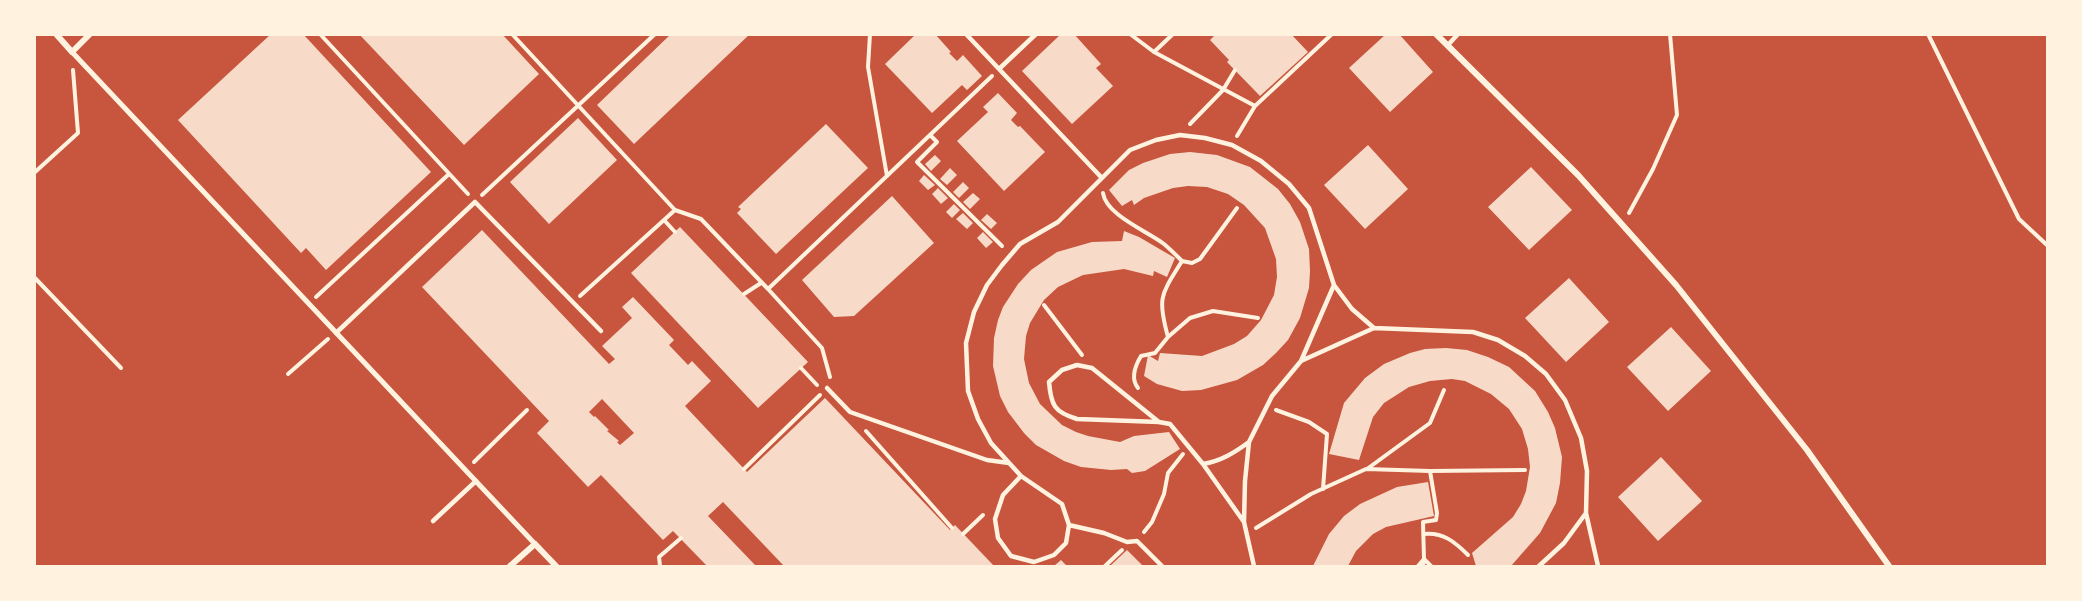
<!DOCTYPE html>
<style>
body{margin:0}
#map{position:relative;width:2082px;height:601px;overflow:hidden;background:#c8553d;font-family:"IBM Plex Sans",sans-serif}
canvas{display:block}
.frame{position:absolute;inset:0;border:36px solid #fff3e0;pointer-events:none}
</style>
<div id="map">
<canvas width="2082" height="601"></canvas>
<div class="frame"></div>
</div>
<script>
const c = document.querySelector('canvas').getContext('2d');
c.lineJoin = 'round';
function paint(path, color) { c.fillStyle = color; c.fill(path, 'evenodd'); }
function stroke(path, color, width, dash) { c.strokeStyle = color; c.lineWidth = width; c.lineCap = dash ? 'butt' : 'round'; c.setLineDash(dash || []); c.stroke(path); }
const building = new Path2D(`
 M271,34H303L431,172L326,270L306,248L301,253L178,120Z
 M359,34H502L539,74L464,145Z
 M671,34H750L634,144L597,105Z
 M916,34H935L951,52L949,53L957,61L963,55L982,76L967,90L962,85L932,113L885,64Z
 M1061,34H1074L1101,64L1096,68L1113,86L1072,124L1022,71Z
 M1216,34H1291L1308,52L1260,96L1227,62L1229,60L1210,40Z
 M1386,34H1399L1433,72L1390,112L1349,68Z
 M998,93L1017,113L1011,120L1018,127L1020,126L1045,152L1004,191L957,141L988,112L983,107Z
 M578,118L617,160L549,224L510,182Z
 M826,124L868,168L776,254L737,213L741,209L738,207Z
 M1368,145L1408,189L1365,229L1324,185Z
 M1190,152L1217,155L1250,167L1278,189L1290,204L1300,222L1309,249L1310,271L1309,288L1300,318L1288,340L1276,353L1263,365L1237,380L1201,390L1182,391L1157,384L1144,376L1148,355L1158,361L1160,353L1202,356L1234,344L1247,336L1261,320L1274,295L1277,277L1276,259L1265,228L1244,205L1228,194L1207,187L1188,186L1173,188L1144,198L1134,205L1132,200L1122,206L1109,190L1129,170L1143,163L1170,154Z
 M935,155L941,161L931,171L925,164Z
 M1531,167L1572,210L1529,250L1488,207Z
 M950,168L957,175L947,185L940,179Z
 M924,175L935,185L928,190L919,181Z
 M963,182L969,188L959,198L953,192Z
 M938,188L948,198L941,204L932,194Z
 M973,193L980,199L970,209L963,202Z
 M892,196L934,243L854,316L834,317L802,280Z
 M954,204L960,210L952,218L946,212Z
 M963,213L973,223L967,229L956,219Z
 M987,214L997,223L991,229L981,220Z
 M680,227L808,362L758,408L631,273Z
 M482,230L609,364L615,359L602,346L632,318L622,307L633,297L674,340L669,345L688,365L692,361L711,381L685,406L747,472L825,398L950,530L955,525L994,566H784L723,502L708,516L756,566H707L673,531L663,540L601,475L588,487L537,433L549,421L422,287ZM602,399L634,433L620,445L617,442L619,441L607,431L609,430L595,416L594,417L589,412Z
 M1124,231L1139,237L1175,258L1167,277L1154,271L1153,276L1124,269L1083,275L1058,287L1044,300L1030,323L1026,336L1024,359L1029,383L1040,404L1062,425L1076,432L1088,436L1120,442L1134,436L1169,432L1180,449L1145,471L1132,473L1127,469L1111,470L1081,467L1064,461L1036,445L1024,433L1008,412L1000,396L993,366L994,338L998,320L1003,307L1018,284L1031,270L1057,252L1092,242L1122,241Z
 M983,232L993,242L986,248L977,238Z
 M1569,278L1609,322L1566,362L1525,318Z
 M1671,327L1711,371L1668,411L1627,367Z
 M1446,348L1467,350L1488,357L1509,367L1535,391L1548,412L1555,428L1562,457L1560,483L1556,503L1540,533L1511,566H1476L1472,553L1513,517L1521,504L1526,491L1530,467L1528,449L1522,429L1509,409L1491,394L1465,381L1452,379L1430,381L1409,387L1384,403L1373,417L1359,460L1329,454L1344,403L1365,378L1384,364L1410,353L1425,349Z
 M1661,457L1702,501L1658,541L1618,497Z
 M1428,482L1434,516L1386,527L1373,534L1356,551L1348,566H1313L1329,534L1344,516L1360,504L1397,487Z
 M1127,550L1143,566H1110Z
 M1061,560L1067,566H1054Z`);
const path = new Path2D(`
 M320,34L468,194
 M512,34L675,210L701,219L768,289L822,348L830,377
 M870,34L868,67L887,176
 M1130,34L1154,52L1255,106
 M1928,34L2019,219L2048,246
 M1154,52L1173,34
 M1190,124L1223,90L1235,70
 M930,135L937,142L917,162L1002,246
 M1237,136L1255,106L1332,34
 M34,173L78,133L73,70
 M1103,193C1106,215 1147,231 1164,244C1170,249 1176,255 1182,261C1161,295 1157,297 1168,337L1155,353L1141,356C1135,366 1130,378 1138,388
 M482,195L655,34
 M1629,213L1653,169L1677,115L1670,34
 M664,220L675,232
 M1182,261L1192,263L1200,259L1237,208
 M34,277L121,368
 M768,289L992,76
 M744,294L761,283
 M580,296L675,210
 M316,297L449,174
 M1044,305L1082,355
 M1168,337L1190,318L1213,311L1258,318
 M801,368L817,385
 M288,374L328,339
 M1276,410L1309,422L1327,434L1323,489
 M866,431L952,528
 M474,462L527,410
 M744,469L820,395
 M1367,469L1430,423L1444,390
 M1430,471L1525,470
 M1256,528L1311,494L1366,469L1430,471L1437,513L1436,520L1423,522L1424,559L1418,566
 M1144,532L1152,522L1164,494L1168,473L1183,454
 M963,534L983,515
 M1424,534C1443,532 1455,542 1468,555
 M660,566L659,557L681,538
 M1105,566L1122,550
 M1423,566L1424,559L1431,566`);
const service = new Path2D(`
 M966,34L999,69L1036,34
 M1448,45L1458,34
 M999,69L1101,177
 M336,333L475,202L601,331
 M1301,361L1334,285
 M827,388L850,412L987,460L1009,463
 M1159,422L1092,368L1077,365L1062,370L1049,382C1051,405 1054,412 1077,419L1159,422L1170,424L1203,464L1244,522
 M1203,464C1221,461 1234,453 1249,442
 M1021,476L1003,495L995,519L998,538L1011,556L1034,562L1054,555L1066,543L1069,525
 M433,521L476,481
 M1162,566L1137,541L1127,542L1104,533L1069,525L1062,504L1021,476L991,443L978,419L968,391L966,343L974,312L987,285L1002,265L1020,244L1058,222L1130,150L1156,140L1180,135L1205,138L1232,145L1261,161L1289,184L1309,208L1334,285L1352,309L1374,328
 M1254,566L1244,522L1245,481L1249,442L1272,396L1301,361L1374,328L1473,332L1498,340L1525,356L1546,374L1565,400L1581,438L1587,471L1586,513L1598,566
 M1539,566L1564,543L1586,513`);
const pedestrian = new Path2D(`
 M72,52L535,544`);
const minor = new Path2D(`
 M56,34L72,52L90,34
 M1436,34L1578,175L1676,285L1807,450L1889,566
 M510,566L535,544L556,566`);
paint(building, '#f7dbc8');
stroke(path, '#fff3e0', 4);
stroke(service, '#fff3e0', 4.5);
stroke(pedestrian, '#fff3e0', 5);
stroke(minor, '#fff3e0', 6);
</script>
